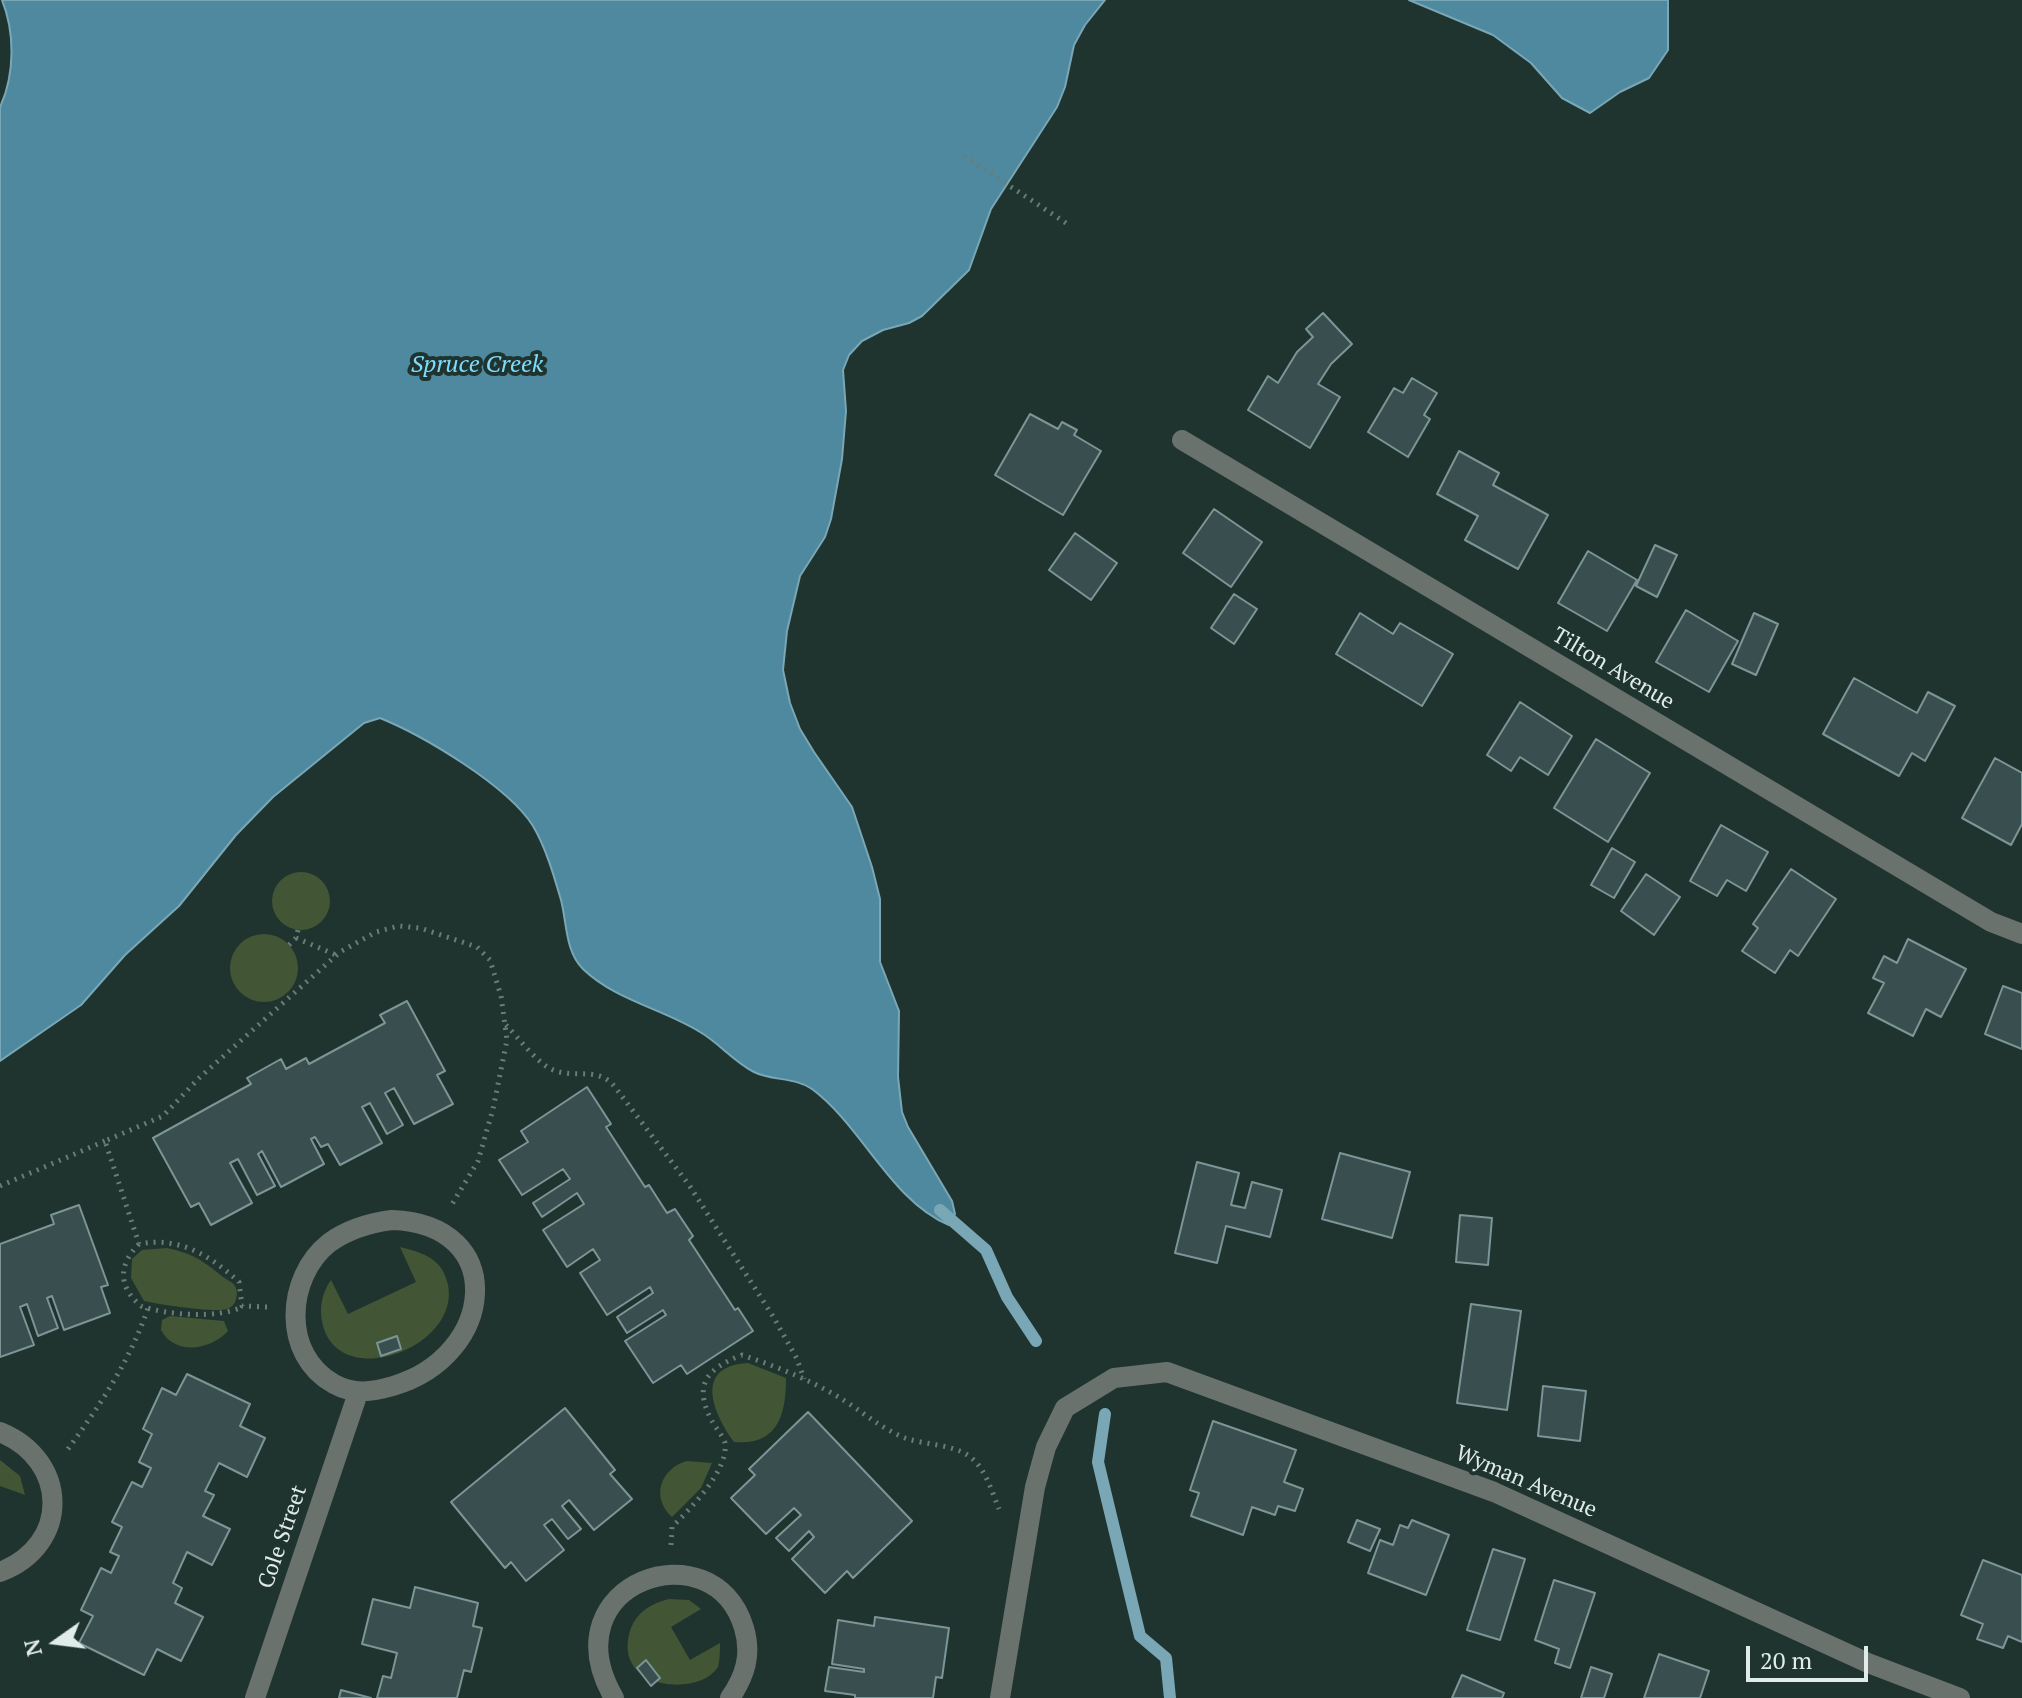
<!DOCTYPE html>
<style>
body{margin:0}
#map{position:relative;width:2022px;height:1698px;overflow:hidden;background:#20342f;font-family:"PT Serif",serif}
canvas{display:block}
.north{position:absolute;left:16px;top:1602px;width:80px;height:80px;-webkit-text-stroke:6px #20342f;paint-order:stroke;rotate:256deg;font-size:22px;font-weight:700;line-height:32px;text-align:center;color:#e0ece9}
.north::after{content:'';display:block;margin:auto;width:28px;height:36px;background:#e0ece9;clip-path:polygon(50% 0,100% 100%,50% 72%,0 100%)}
.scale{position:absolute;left:1746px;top:1646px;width:122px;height:36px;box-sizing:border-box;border:4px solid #e0ece9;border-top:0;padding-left:10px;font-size:24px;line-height:28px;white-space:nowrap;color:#e0ece9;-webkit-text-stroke:6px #20342f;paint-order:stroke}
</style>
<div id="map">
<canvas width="2022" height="1698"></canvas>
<div class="north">N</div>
<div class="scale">20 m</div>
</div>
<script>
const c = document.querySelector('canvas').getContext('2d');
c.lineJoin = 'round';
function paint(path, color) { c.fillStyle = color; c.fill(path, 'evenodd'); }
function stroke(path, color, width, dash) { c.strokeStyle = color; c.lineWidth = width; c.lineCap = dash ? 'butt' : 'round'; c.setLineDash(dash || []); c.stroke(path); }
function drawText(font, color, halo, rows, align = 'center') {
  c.font = font + ' "PT Serif",serif'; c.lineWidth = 8; c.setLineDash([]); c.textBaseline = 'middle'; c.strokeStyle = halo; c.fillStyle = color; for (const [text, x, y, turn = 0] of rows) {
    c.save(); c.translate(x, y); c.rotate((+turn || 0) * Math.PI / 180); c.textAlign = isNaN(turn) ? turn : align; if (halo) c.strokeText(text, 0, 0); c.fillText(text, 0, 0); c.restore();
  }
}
const green = new Path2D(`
 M272 901a29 29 0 1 1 58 0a29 29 0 1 1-58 0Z
 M230 968a34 34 0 1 1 68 0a34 34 0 1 1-68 0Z
 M400,1247C424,1253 443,1259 448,1285C460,1345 349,1389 325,1332C318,1314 320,1295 331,1280L348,1314L416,1282Z
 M167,1248C198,1255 202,1261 226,1279C234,1284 236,1284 237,1294C236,1301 234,1307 227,1309C215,1313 157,1304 144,1301L131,1278L132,1259L142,1250Z
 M170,1316L224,1321L228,1331C211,1350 175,1356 161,1330L162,1320Z
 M748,1363L786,1378C786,1413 779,1446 734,1442C713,1413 693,1366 748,1363Z
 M0,1460L20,1476L25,1495L0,1486Z
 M687,1461L712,1463L701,1488L672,1517C650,1497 661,1468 687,1461Z
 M669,1599L689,1600L701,1609L671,1627L690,1660L720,1643C720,1651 720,1659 718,1667C699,1698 609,1690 631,1628C637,1612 652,1603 669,1599Z`);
const water = new Path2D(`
 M2,0H1105L1085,25L1074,45L1065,87L1057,107L991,209L969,270L922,316L909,323L883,330L862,341L849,355L843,370L846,411L842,459L831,519L825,537L800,576L787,631L783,670L790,703L800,729L814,752L852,807L872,867L880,899V962L899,1011L898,1077L902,1112L908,1127L952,1201L955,1214L949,1225C891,1201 862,1126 812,1089C795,1077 772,1081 754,1072C734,1062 719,1043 700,1032C663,1009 615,1000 583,969C565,951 567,923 561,900C554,876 546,848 533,826C508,786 424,736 380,718L364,723L273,797L236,835L179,906L125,955L81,1005L0,1061V107C15,75 15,32 2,0Z
 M1409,0H1668V50L1649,78L1620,92L1590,113L1562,98L1531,63L1493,35Z`);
const stream = new Path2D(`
 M940,1210L986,1250L1007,1297L1036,1341
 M1105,1414L1098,1462L1140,1636L1166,1658L1170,1698`);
const building = new Path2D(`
 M1323,313L1352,344L1331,364L1318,384L1340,397L1310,448L1248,410L1268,376L1278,383L1297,352L1313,337L1306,329Z
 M1412,378L1437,393L1424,415L1430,419L1408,457L1368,432L1394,388L1403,393Z
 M1030,414L1058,429L1062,422L1077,430L1074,435L1101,451L1063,515L995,475Z
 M1459,451L1499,473L1493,485L1548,515L1518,569L1465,540L1478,516L1437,494Z
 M1214,509L1262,542L1231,587L1183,553Z
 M1075,533L1117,563L1091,600L1049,570Z
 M1655,545L1677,555L1657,597L1636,586Z
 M1588,551L1637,580L1607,631L1558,603Z
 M1234,594L1257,609L1234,644L1211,628Z
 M1686,610L1738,641L1709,692L1656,662Z
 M1360,613L1393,634L1400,623L1453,654L1422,706L1336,654Z
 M1754,613L1778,624L1756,675L1732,664Z
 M1854,678L1917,713L1928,692L1955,706L1925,761L1912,753L1899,776L1823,734Z
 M1520,702L1572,736L1548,775L1520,757L1511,771L1487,755Z
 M1596,739L1650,773L1608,842L1554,808Z
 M1995,758L2022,773V824L2011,845L1962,818Z
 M1721,825L1768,852L1746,891L1727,880L1717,896L1690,881Z
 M1612,848L1635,862L1614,898L1591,885Z
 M1791,869L1836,899L1798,956L1790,950L1775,973L1742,951L1758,928L1753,924Z
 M1646,874L1680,897L1654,935L1621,911Z
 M1908,939L1966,969L1941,1017L1926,1009L1913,1036L1868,1013L1884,983L1873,978L1884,956L1897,963Z
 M2003,986L2022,993V1049L1985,1034Z
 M407,1001L445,1071L437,1075L453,1104L414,1124L394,1088L385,1093L403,1125L387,1134L370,1103L362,1107L382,1143L340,1165L328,1144L321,1147L315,1137L311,1139L324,1164L281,1187L262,1151L258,1154L275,1186L257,1195L238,1159L230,1163L252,1203L211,1225L199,1203L191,1207L153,1138L251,1084L247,1078L281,1059L286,1069L306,1058L309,1064L385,1023L380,1015Z
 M587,1087L611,1124L606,1127L645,1187L649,1185L667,1213L675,1209L693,1236L689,1240L735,1310L738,1308L753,1331L687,1374L681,1365L653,1383L625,1341L666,1315L663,1310L627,1333L617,1317L653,1293L650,1287L607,1315L580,1273L600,1260L593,1249L567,1267L543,1230L584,1204L577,1193L542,1217L533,1203L570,1179L563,1169L522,1195L499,1160L528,1142L521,1131Z
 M1340,1153L1410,1172L1392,1238L1322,1219Z
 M1197,1162L1239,1173L1231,1205L1245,1208L1252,1182L1282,1190L1270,1237L1226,1226L1217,1263L1175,1253Z
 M79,1205L108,1285L101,1287L110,1313L64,1330L52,1296L47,1298L58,1328L38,1336L27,1304L20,1307L34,1345L0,1357V1244L54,1224L51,1215Z
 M1460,1215L1492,1218L1488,1265L1456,1262Z
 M1471,1304L1521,1311L1507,1410L1457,1403Z
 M397,1336L401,1349L381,1356L377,1343Z
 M187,1374L250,1404L240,1426L265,1438L247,1477L219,1463L205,1491L214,1495L203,1516L230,1529L212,1565L187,1552L173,1583L182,1588L175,1603L203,1617L181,1661L157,1649L144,1675L79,1643L93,1616L81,1610L101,1568L111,1573L119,1556L110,1552L122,1527L112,1522L132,1482L142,1487L151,1468L139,1462L152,1434L143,1429L162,1388L176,1395Z
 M1543,1386L1586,1391L1580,1441L1538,1436Z
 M565,1408L615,1470L610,1474L632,1499L594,1530L569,1500L562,1506L581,1529L568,1539L552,1519L544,1525L564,1550L526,1581L511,1562L505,1568L451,1502Z
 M808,1412L912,1521L853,1578L847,1571L825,1593L792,1559L814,1537L809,1531L789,1551L776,1538L801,1515L794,1508L766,1534L731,1498L755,1475L749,1469Z
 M1213,1421L1296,1450L1284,1482L1303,1489L1295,1511L1278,1506L1275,1515L1252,1507L1243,1535L1191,1516L1199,1493L1190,1490Z
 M1357,1520L1380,1529L1370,1551L1348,1542Z
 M1412,1520L1449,1535L1426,1595L1368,1573L1380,1540L1393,1545L1400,1525L1408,1528Z
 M1493,1549L1525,1559L1500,1640L1467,1630Z
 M1983,1560L2022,1575V1642L2008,1636L2003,1648L1977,1639L1983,1624L1961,1615Z
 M1554,1580L1595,1593L1570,1668L1555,1663L1559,1649L1535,1640Z
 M415,1587L478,1603L473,1626L482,1628L471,1672L464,1670L457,1698H377L383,1676L391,1678L397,1653L362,1644L373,1599L410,1608Z
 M875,1617L949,1628L942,1678L936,1677L933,1698H855V1695L825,1691L829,1667L864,1672V1669L832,1664L838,1620L874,1626Z
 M1659,1654L1709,1671L1700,1698H1644Z
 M646,1660L660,1678L651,1686L637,1668Z
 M1591,1667L1612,1674L1604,1698H1581Z
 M1462,1675L1504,1693L1502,1698H1452Z
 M341,1690L371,1698H339Z`);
const path = new Path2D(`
 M964,156L1069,225
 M296,938L336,955
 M289,945L296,938L298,930
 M506,1025C519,1038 535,1061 551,1069C573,1080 597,1065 615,1087L689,1185L774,1318L797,1359L804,1379
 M0,1186L105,1141
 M139,1244C119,1264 117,1286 141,1306C166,1315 218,1319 242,1307
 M267,1307L242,1306L239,1282C211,1256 179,1236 139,1244L105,1141L163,1116L199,1078L340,952L376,932L399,926L420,928L477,947L490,960L501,996L507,1040L493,1109L478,1161L451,1206
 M68,1449C100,1405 130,1361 148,1308
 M671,1545L672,1527C690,1509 729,1470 725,1443C723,1436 715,1427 712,1421C692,1384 708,1368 742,1355C778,1367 816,1382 848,1403C868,1416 881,1428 905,1438C925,1445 952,1444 969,1456C985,1467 992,1492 999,1509`);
const street = new Path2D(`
 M1182,440L1991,922L2022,934
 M392,1220C509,1224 496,1356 393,1386C372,1392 354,1395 334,1384C281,1355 286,1277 329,1243C348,1229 369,1223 392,1220Z
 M0,1432C69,1460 71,1545 0,1572
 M255,1698L358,1393
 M614,1698C547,1582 714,1526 744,1628C752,1655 745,1676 730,1698
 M1000,1698L1035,1487L1046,1447L1065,1408L1114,1378L1167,1372L1494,1492L1868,1663L1960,1698`);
const streetNames = [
 ["Tilton Avenue",1613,669,31],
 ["Wyman Avenue",1526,1482,23],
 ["Cole Street",283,1537,-71]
];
const waterNames = [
 ["Spruce Creek",477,365]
];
paint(green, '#425535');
paint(water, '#4e899f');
stroke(water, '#7aa7b5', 2);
stroke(stream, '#7aa7b5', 12);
paint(building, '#384e4f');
stroke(building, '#7c9596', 2);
stroke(path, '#6b7c77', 5, [2, 6]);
stroke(street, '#6a726d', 20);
drawText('22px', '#e0ece9', '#20342f', streetNames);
drawText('italic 24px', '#7edbfd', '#20342f', waterNames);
</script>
